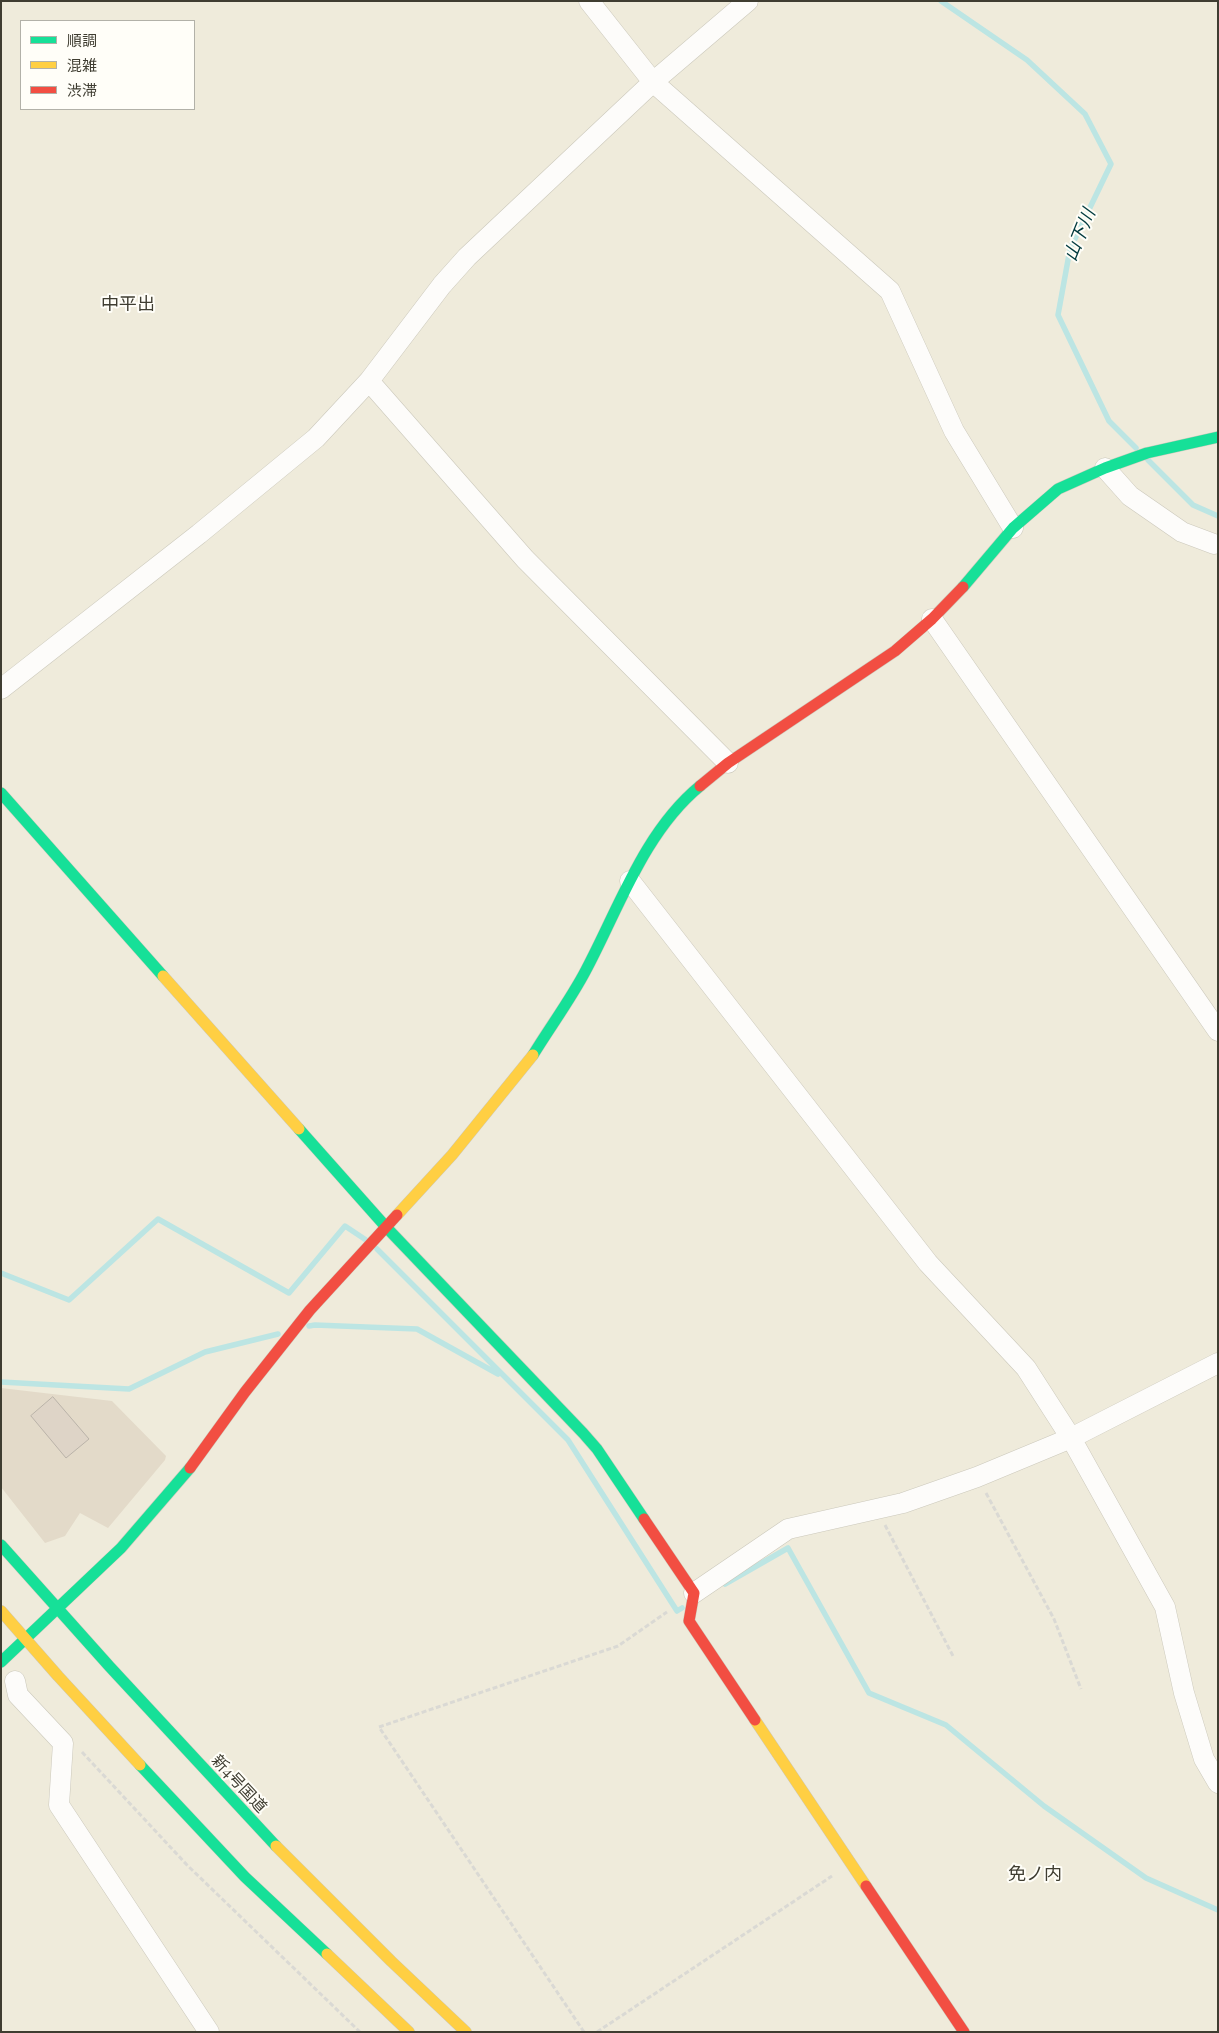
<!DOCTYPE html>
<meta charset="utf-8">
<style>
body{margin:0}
#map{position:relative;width:1219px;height:2033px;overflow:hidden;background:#efebdb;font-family:"Playfair Display","Noto Sans JP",serif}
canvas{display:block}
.frame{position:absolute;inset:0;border:2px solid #3f3d31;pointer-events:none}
.legend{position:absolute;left:20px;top:20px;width:175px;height:90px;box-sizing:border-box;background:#fffef8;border:1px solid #b2b1a8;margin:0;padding:6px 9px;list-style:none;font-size:15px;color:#3f3d31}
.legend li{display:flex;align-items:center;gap:10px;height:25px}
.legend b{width:25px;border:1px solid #b2b1a8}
</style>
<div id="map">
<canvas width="1219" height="2033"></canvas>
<div class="frame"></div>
<ul class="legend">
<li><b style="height:6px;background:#16e098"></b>順調</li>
<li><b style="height:6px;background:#ffcf43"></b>混雑</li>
<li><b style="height:6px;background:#f24e42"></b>渋滞</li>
</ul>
</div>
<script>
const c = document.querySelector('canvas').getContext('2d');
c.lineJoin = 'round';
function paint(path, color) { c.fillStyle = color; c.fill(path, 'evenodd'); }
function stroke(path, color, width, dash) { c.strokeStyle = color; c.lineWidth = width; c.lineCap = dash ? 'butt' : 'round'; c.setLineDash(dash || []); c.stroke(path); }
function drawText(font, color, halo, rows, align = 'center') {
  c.font = font + ' "Playfair Display","Noto Sans JP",serif'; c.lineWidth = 4; c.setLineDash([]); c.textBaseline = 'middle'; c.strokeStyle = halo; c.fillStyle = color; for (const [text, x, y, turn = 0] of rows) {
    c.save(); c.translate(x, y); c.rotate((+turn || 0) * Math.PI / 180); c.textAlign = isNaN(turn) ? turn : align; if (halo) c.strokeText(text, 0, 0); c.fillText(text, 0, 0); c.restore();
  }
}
const commercial = new Path2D(`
 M1,1388L112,1401L166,1456L165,1460L108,1528L80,1513L65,1536L45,1543L1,1487Z`);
const stream = new Path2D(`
 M941,1L1027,60L1085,114L1111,164L1070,249L1058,315L1109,421L1136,448
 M1148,460L1193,505L1218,516
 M377,1249L568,1440L677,1611L682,1608
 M1,1273L69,1300L158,1219L289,1293L345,1226L366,1240
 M309,1326L315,1325L417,1329L498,1374
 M1,1382L129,1389L205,1352L278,1334
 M725,1584L788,1548L869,1693L946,1725L1044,1806L1146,1878L1218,1910`);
const building = new Path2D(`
 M53,1397L89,1439L66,1458L31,1416Z`);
const path = new Path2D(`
 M986,1493L1054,1619L1081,1689
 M885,1525L953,1656
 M82,1752L187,1865L360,2032
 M584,2032L379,1727L618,1646L667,1612
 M597,2032L832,1876`);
const street = new Path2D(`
 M589,1L653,82L890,291L954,431L1013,528
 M369,381L525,559L728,763
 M1105,468L1130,496L1182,532L1214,544
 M932,619L1218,1031
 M1,689L199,534L316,438L369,381L442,285L467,257L653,82L748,1
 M630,881L928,1263L1026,1368L1071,1438L1165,1607L1184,1693L1204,1759L1218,1783
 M694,1593L788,1529L903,1503L977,1477L1071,1438L1218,1363
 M15,1681L18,1695L63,1743L59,1805L209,2032`);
const fast = new Path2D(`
 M963,587L1013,528L1058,489L1105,468L1147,453L1218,437
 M1,793L163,976
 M533,1055C550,1027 571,999 586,970C619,908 644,832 700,786
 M299,1129L386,1227L583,1433L597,1449L644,1519
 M1,1545L110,1667L276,1846
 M1,1662L121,1548L190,1468
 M140,1765L245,1877L327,1954`);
const slow = new Path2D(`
 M163,976L299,1129
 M397,1215L452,1155L533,1055
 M1,1611L58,1676L140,1765
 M755,1720L866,1886
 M276,1846L391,1961L466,2032
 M327,1954L409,2032`);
const jam = new Path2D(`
 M700,786L728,763L895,651L932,619L963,587
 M190,1468L245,1392L310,1310L397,1215
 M644,1519L694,1593L689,1621L755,1720
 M866,1886L964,2032`);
const streetNames = [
 ["新4号国道",239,1784,47]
];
const waterNames = [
 ["山下川",1080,235,-68]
];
const neighbourhoodNames = [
 ["中平出",128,304],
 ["免ノ内",1035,1874]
];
paint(commercial, '#e3dac9');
stroke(stream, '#bce5e3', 5.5);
paint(building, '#ded4c7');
stroke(building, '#bab3a9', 1);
stroke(street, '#cbc8bb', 21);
stroke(fast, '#cbc8bb', 12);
stroke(slow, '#cbc8bb', 12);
stroke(jam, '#cbc8bb', 12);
stroke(path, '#dad9d4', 3, [5, 2.5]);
stroke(street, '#fdfcfa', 20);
stroke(fast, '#16e098', 11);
stroke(slow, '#ffcf43', 11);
stroke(jam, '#f24e42', 11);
drawText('16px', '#3f3d31', '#fffef8', streetNames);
drawText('italic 18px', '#003a3e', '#fffef8', waterNames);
drawText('18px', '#3f3d31', '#fffef8', neighbourhoodNames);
</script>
